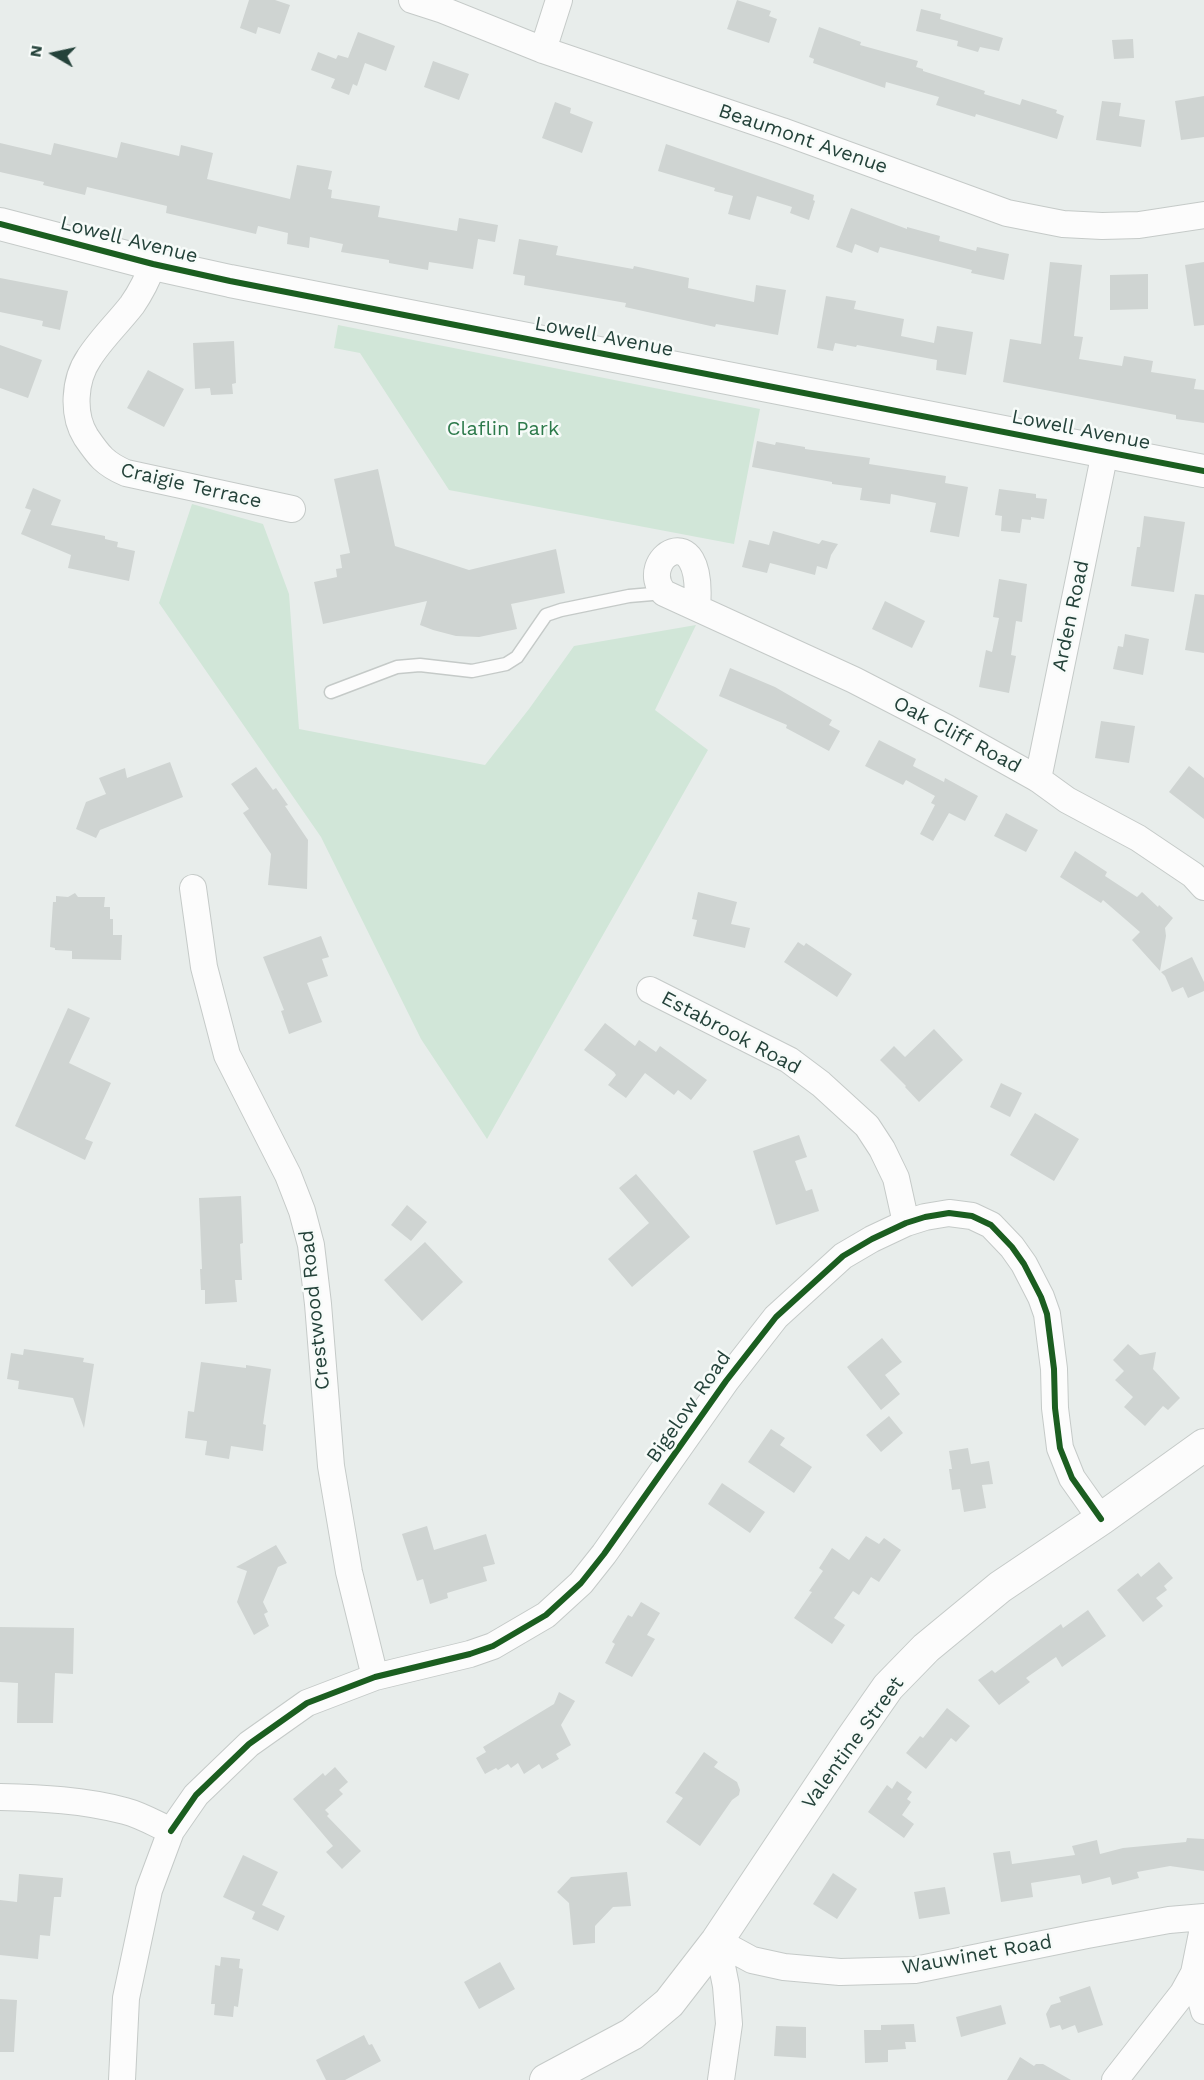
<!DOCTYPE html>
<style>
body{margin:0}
#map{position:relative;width:1204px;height:2080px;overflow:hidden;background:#e8edeb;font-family:"Work Sans",sans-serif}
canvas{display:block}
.north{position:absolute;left:24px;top:24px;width:60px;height:60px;-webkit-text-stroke:4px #f7fbf9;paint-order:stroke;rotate:279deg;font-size:16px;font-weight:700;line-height:24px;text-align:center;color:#24423a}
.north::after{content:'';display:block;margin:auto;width:21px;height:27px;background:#24423a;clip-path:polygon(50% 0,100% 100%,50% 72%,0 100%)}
</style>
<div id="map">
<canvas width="1204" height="2080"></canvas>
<div class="north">N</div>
</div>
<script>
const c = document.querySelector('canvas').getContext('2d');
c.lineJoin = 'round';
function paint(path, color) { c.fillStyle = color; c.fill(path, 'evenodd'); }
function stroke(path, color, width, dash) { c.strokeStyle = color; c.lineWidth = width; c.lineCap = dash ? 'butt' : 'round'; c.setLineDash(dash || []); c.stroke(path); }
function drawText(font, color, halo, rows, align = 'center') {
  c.font = font + ' "Work Sans",sans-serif'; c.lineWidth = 5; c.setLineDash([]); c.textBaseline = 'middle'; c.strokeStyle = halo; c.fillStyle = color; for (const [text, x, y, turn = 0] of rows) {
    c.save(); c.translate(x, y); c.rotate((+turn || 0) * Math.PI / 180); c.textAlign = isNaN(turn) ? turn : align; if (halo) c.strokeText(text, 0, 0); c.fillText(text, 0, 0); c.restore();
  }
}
const green = new Path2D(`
 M338,325L760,409L734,544L449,490L360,353L334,348Z
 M192,504L263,524L289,594L299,729L485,765L529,709L574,646L696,625L655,710L708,750L487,1139L421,1039L321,837L159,603Z`);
const building = new Path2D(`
 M249,0H275L290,5L280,34L258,27L256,34L240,28Z
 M737,0L771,11L769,16L777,19L769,43L727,29Z
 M921,9L941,14L940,19L1003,38L999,51L980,47L978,52L957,46L958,41L916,31Z
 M819,27L861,42L860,45L918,61L916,67L923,69V71L985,91L984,94L1020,105L1022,99L1057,110L1056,113L1064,116L1057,139L976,114L975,117L936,105L939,97L886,82L885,88L813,63L814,59L809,57Z
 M358,32L395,46L386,71L365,63L357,86L353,84L349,95L331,88L335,79L311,70L318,52L336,59L338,55L348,58Z
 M1133,39L1134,58L1114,59L1112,40Z
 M433,61L469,74L459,100L424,87Z
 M1204,96V137L1181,140L1175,101Z
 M1102,101L1121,103L1119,116L1145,120L1141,147L1096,140Z
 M555,102L571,108L570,113L593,122L582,153L542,138Z
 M121,142L179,156L181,145L213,153L207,179L290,199L297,165L332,171L328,189L332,190L331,198L380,206L378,217L457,231L459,218L498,225L495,242L478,239L473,269L429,262L428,270L389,263V260L341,252L343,244L310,237L309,248L287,244L288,233L258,226L256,234L166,213L167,206L87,187L85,195L43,185L44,182L0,172V143L51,155L54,143L117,158Z
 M666,144L814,195L813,200L815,201L809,220L790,213L792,207L757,196L750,220L728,214L733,196L714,191L715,188L658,171Z
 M851,208L907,229V227L940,236L939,241L976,251L977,247L1009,254L1004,280L971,273L972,270L880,247L878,253L855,244L852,253L836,247Z
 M519,239L558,246L556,255L633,269L634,266L689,278L688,288L754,302L756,285L786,290L778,335L716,324L715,327L625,307L626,303L524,285L525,276L513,274Z
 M1050,262L1082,265L1074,336L1083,337L1079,359L1122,366L1124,356L1153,361L1151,372L1196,379L1194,389L1204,390V423L1176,419V415L1003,382L1010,339L1041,344Z
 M1204,262V325L1194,326L1185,265Z
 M1148,274V309L1110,310V275Z
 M0,278L68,291L60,330L42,326L43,321L0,312Z
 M826,296L856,301L854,309L904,319L901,336L934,343L937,326L973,332L966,375L936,370L937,360L857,345L856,347L835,343L833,351L817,348Z
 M234,341L236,383L232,384L233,394L211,395L210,388L195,389L193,343Z
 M0,345L42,360L28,398L0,388Z
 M148,370L184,389L164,427L127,408Z
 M757,441L775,445L776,442L805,447V449L870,458L869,464L946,476L945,483L968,487L959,537L930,532L936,503L891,494L890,504L860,500L862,488L832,484V482L752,467Z
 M378,469L395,546L469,570L556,549L565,593L511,604L517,629L479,637L456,636L433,630L420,625L427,601L323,624L314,582L337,577L336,569L342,568L340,555L350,553L334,479Z
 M33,488L61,500L51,525L105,536V539L118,542L117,547L135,551L129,581L68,568L71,555L21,534L31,510L25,508Z
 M999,489L1036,494V498L1047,499L1044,519L1031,517V520L1022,519L1020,533L1001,531L1002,516L995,515Z
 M1144,516L1185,522L1174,592L1131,586L1137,547H1140Z
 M773,531L819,544L822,540L838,544L831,555L827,569L817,566L815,575L770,563L767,573L742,567L749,540L769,545Z
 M999,579L1027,584L1022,622L1016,621L1011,655L1016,656L1009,693L979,687L986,650L992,652L999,618L993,617Z
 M1195,594L1204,595V653L1185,650Z
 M885,601L925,621L912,648L872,629Z
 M1125,634L1149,639L1143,675L1113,669L1118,646L1123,647Z
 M730,668L775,687L832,720L829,725L840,731L829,751L786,728L787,725L719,696Z
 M1101,721L1135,726L1129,763L1095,758Z
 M879,740L916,759L913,766L944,782L945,778L978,796L965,821L949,813L933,841L920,834L935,805L931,803L935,796L906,780L903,785L865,766Z
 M170,762L183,797L100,830L96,838L76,829L86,802L106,794L99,778L125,768L127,778Z
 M1189,766L1204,778V819L1169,792Z
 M256,767L273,790L276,788L288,805L285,806L308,840L307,889L268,885L271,854L243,813L249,809L231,784Z
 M1006,813L1038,830L1026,852L994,836Z
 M1075,851L1107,872L1105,876L1137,897L1142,892L1158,907L1159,905L1173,918L1165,928L1166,936L1160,971L1132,940L1140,932L1103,900L1101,903L1060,877Z
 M698,892L737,902L731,924L750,928L745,948L693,936L697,920L692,919Z
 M75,893L78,897H105L104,907H110V919H113V935H122L121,960L72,959V951L55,950V948L50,947L53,902H56V896L68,897Z
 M321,936L329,957L322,959L328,976L307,983L322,1022L289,1034L281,1011L284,1010L263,957Z
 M798,942L804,946L806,943L852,974L837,997L784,962Z
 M1192,957L1204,982V991L1188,998L1183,987L1172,992L1165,976L1161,972Z
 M68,1008L90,1018L69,1063L111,1083L85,1139L93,1142L85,1160L15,1126Z
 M605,1023L635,1046L639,1040L656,1052L660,1046L707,1080L691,1100L678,1090L674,1095L645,1073L626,1098L608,1085L616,1075L614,1072L584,1050Z
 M934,1029L963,1060L919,1102L905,1087L906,1086L880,1060L894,1046L905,1057Z
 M1001,1083L1022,1093L1010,1117L990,1107Z
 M1035,1113L1079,1139L1054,1181L1010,1155Z
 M799,1135L807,1157L795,1161L806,1191L812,1189L819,1211L776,1225L753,1151Z
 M636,1174L690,1237L632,1287L608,1259L649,1223L619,1188Z
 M241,1196L243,1243L240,1244L242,1280H235L237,1302L205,1304V1290H201L200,1269H202L199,1198Z
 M407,1205L427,1222L411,1241L391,1225Z
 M425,1242L463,1282L422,1321L384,1280Z
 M882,1338L902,1362L885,1375L900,1394L881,1410L847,1367Z
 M1128,1344L1140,1355L1156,1352L1153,1369L1180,1398L1168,1410L1163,1406L1145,1426L1124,1407L1133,1397L1115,1380L1124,1371L1113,1360Z
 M24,1349L84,1358L83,1362L94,1364L84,1428L73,1398L18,1389L19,1381L7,1379L11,1353L23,1355Z
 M201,1362L246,1368V1365L271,1369L263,1424L266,1425L263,1451L231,1446L229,1459L205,1455L207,1441L185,1438L188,1411L194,1412Z
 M889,1416L903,1433L881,1452L866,1435Z
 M771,1429L785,1438L780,1445L812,1467L794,1493L748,1462Z
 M968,1448L971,1464L989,1461L993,1484L982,1485L986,1508L964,1512L960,1489L952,1490L949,1469H952L949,1451Z
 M722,1483L765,1512L750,1533L708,1504Z
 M427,1526L434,1550L486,1534L495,1564L483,1567L487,1581L447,1593L448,1598L430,1604L423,1579L417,1581L402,1534Z
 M866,1536L879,1544L884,1538L901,1550L879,1582L871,1577L859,1595L853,1591L834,1618L845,1625L832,1644L794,1618L812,1592L809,1591L823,1571L819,1568L832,1548L849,1560Z
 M276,1545L287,1563L278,1567L263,1602L268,1612L264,1614L269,1626L254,1635L237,1602L247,1571L236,1567Z
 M1159,1562L1173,1578L1164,1586L1167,1590L1156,1598L1163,1606L1143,1622L1117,1590L1138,1573L1141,1577Z
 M641,1602L660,1613L647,1635L655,1639L632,1677L605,1663L615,1644L612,1642L628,1615L632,1617Z
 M1088,1610L1106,1636L1062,1667L1056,1657L1026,1678L1030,1682L999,1705L978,1680L992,1670L995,1673L1061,1624L1063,1628Z
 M0,1627L74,1628L73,1674L55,1673L53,1723H17L18,1683L0,1682Z
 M559,1692L575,1701L561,1725L571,1745L556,1754L559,1759L542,1769L539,1764L524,1774L518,1763L511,1768L508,1764L498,1770L496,1768L485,1774L476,1758L486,1752L483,1747L554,1704Z
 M947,1708L970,1726L956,1742L951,1738L926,1769L906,1753L920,1736L923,1738Z
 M704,1752L718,1762L714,1767L737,1782L740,1790L739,1795L732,1800L700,1846L666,1822L683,1798L675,1793Z
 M335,1767L348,1782L339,1790L343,1794L325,1810L329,1814L327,1816L361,1851L342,1869L326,1852L333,1846L293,1799L323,1773L325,1776Z
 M897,1781L912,1792L907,1799L911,1802L902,1815L914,1824L904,1838L868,1812L887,1785L892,1789Z
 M1187,1838L1204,1839V1871L1170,1866L1137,1872L1139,1878L1112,1885L1110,1877L1082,1884L1080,1875L1031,1883L1033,1897L1001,1902L993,1853L1010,1851L1012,1864L1075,1855L1072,1846L1097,1840L1100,1854L1123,1848L1186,1842Z
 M243,1855L278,1872L262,1905L285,1916L278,1931L252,1919L255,1912L223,1897Z
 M627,1872L631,1906L613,1907L595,1926V1943L573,1945L569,1903L557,1892L571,1877Z
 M833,1873L857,1889L837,1919L813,1904Z
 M19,1874L63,1878L61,1897H54L50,1936L40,1935L38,1959L0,1955V1900L17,1902Z
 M945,1887L950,1914L919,1919L914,1892Z
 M221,1957L240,1959L239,1968L243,1969L238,2007L234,2006L233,2017L214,2015L215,2004H211L215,1965L220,1966Z
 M500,1962L515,1989L479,2009L464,1982Z
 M1090,1986L1103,2025L1078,2033L1075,2025L1062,2030L1060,2025L1050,2028L1046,2014L1051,2005L1061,2002L1059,1997Z
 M0,1999L17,2000L14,2052H0Z
 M1001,2005L1006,2024L961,2037L956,2017Z
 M914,2024L916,2042H905L906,2049L888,2050V2062L865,2063L864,2030H881V2025Z
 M776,2026L806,2027V2058L774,2056Z
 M364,2035L369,2045L372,2044L381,2061L345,2080H326L316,2060Z
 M1020,2057L1034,2066L1036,2064H1043L1071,2080H1007Z`);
const service = new Path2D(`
 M331,692L397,667L420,665L472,671L506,664L517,657L546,615L561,610L629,596L664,593`);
const minor = new Path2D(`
 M412,0L443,10L543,50L782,131L1007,213L1063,224L1102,226L1139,225L1204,215
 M543,50L559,0
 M153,264C148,278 141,292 132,305C118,323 101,339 89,358C74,380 72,415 86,437C99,456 105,464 126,473L292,509
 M697,607C705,512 635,560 664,593L854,680L947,728L1038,779L1067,800L1138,838L1193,875L1204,887
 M1038,779L1105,452
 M193,888L204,967L227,1055L288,1175L302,1211L311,1245L318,1304L331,1466L349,1572L375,1677
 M650,990L789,1060L821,1084L867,1126L882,1149L896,1178L906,1223
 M0,1797C41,1798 84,1800 125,1811C141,1815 156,1824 171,1831L149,1890L126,1998L122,2080
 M171,1831L196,1795L249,1744L307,1703L375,1677L470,1654L493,1646L546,1615L581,1583L604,1554L726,1381L776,1317L843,1256L872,1239L906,1223L925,1217L949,1213L972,1216L991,1225L1012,1247L1024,1264L1041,1297L1047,1314L1054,1369L1055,1408L1060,1448L1072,1478L1101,1519
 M717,1941L752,1960L784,1967L840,1972L915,1970L1087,1935L1169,1920L1204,1917
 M717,1941L726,1986L729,2024L721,2080
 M1194,1973L1204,2011
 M1115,2080L1183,1993L1194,1973L1204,1923`);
const tertiary = new Path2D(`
 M0,224L153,264L230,281L1204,471
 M546,2080L632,2034L669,2003L717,1941L851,1740L888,1687L926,1648L1000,1587L1101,1519L1204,1445`);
const cycleway = new Path2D(`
 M0,224L153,264L230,281L1204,471
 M171,1831L196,1795L249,1744L307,1703L375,1677L470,1654L493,1646L546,1615L581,1583L604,1554L726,1381L776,1317L843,1256L872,1239L906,1223L925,1217L949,1213L972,1216L991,1225L1012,1247L1024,1264L1041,1297L1047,1314L1054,1369L1055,1408L1060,1448L1072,1478L1101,1519`);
const streetNames = [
 ["Beaumont Avenue",803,139,19],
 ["Lowell Avenue",129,240,14],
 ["Lowell Avenue",604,337,11],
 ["Lowell Avenue",1081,430,11],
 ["Craigie Terrace",191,486,13],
 ["Arden Road",1071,616,-78],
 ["Oak Cliff Road",957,735,28],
 ["Estabrook Road",731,1033,28],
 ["Crestwood Road",315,1310,-96],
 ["Bigelow Road",689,1407,-55],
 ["Valentine Street",853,1743,-54],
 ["Wauwinet Road",977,1955,-10]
];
const parkNames = [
 ["Claflin Park",503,429]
];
paint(green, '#d1e6d8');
paint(building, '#cfd4d2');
stroke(service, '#c5cac8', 15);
stroke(minor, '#c5cac8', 28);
stroke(tertiary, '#c5cac8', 34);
stroke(service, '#fcfcfc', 12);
stroke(minor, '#fcfcfc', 26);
stroke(tertiary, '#fcfcfc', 32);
stroke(cycleway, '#1b5e20', 6);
drawText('20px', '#24423a', '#f7fbf9', streetNames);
drawText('20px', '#2d7a4b', '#f7fbf9', parkNames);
</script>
